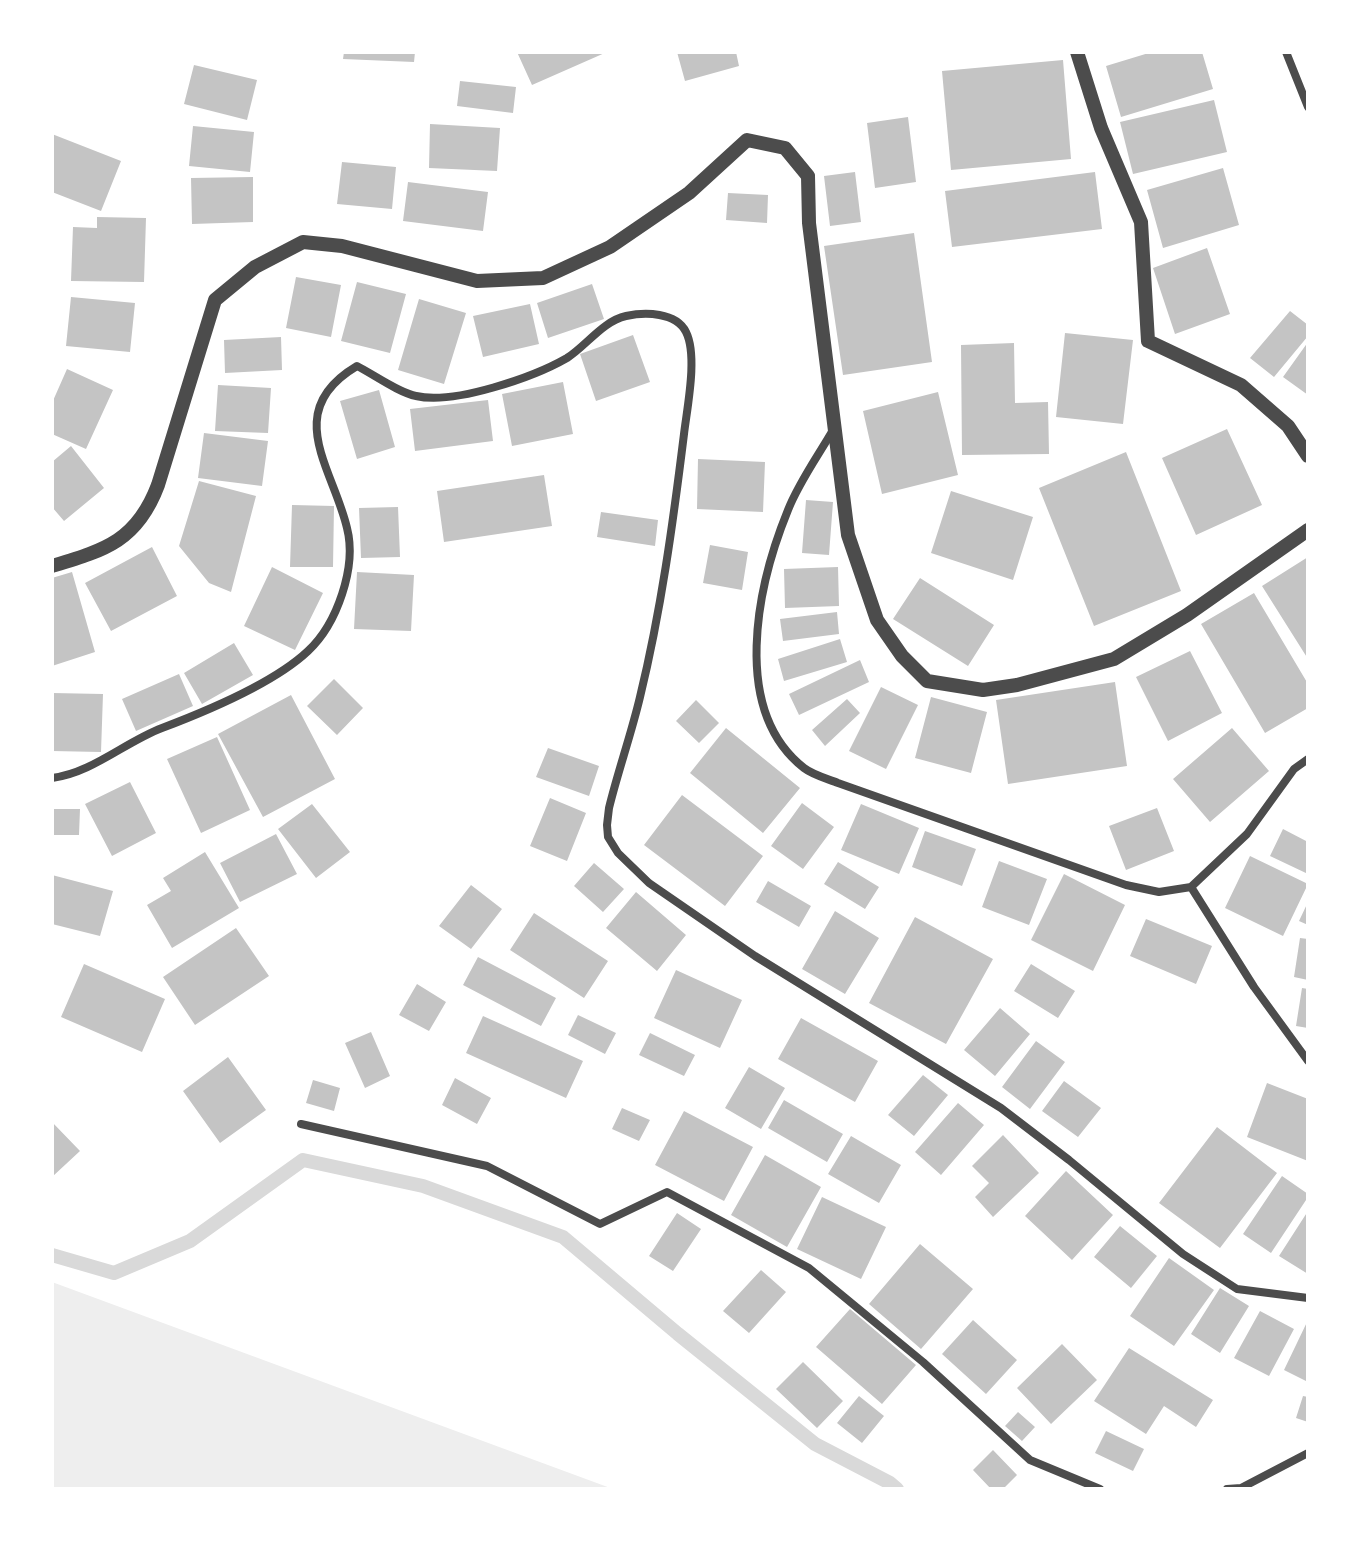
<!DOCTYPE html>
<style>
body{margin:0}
#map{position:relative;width:1360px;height:1541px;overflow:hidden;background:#fff;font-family:Poppins,sans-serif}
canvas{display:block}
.frame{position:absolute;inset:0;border:54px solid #fff;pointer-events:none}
</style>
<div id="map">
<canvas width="1360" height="1541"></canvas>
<div class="frame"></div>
</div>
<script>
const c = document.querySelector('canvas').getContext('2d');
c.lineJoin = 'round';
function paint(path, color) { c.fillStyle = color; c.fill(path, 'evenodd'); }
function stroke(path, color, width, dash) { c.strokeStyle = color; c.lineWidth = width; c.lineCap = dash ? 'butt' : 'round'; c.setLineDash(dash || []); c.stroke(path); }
const green = new Path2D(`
 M52,1282L613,1489H52Z`);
const stream = new Path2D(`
 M52,1255L114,1273L190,1241L303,1160L423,1186L563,1237L678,1334L815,1444L890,1483L897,1489`);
const building = new Path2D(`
 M344,52H415L414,62L343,59Z
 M517,52H607L532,85Z
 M677,52H736L739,66L685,81Z
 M1152,52H1202L1213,89L1121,117L1106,66Z
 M1063,60L1071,159L951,170L942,71Z
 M194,65L257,80L247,120L184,104Z
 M460,81L516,87L513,113L457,106Z
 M1214,100L1227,152L1133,174L1120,122Z
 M908,117L916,182L875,188L867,123Z
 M430,124L500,128L497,171L429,168Z
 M193,126L254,132L250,172L189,166Z
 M52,134L121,161L101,211L52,192Z
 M342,162L396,167L392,209L337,204Z
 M1223,168L1239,225L1163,248L1147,190Z
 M855,172L861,222L830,226L824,176Z
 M1095,172L1102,229L952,247L945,191Z
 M253,177V222L192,224L191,178Z
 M408,182L488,192L483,231L403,221Z
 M728,193L768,195L767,223L726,220Z
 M97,217L146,218L144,282L71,281L73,227L97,228Z
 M914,233L932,362L843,375L824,246Z
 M1207,248L1230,314L1175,334L1153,268Z
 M296,277L341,285L331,337L286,328Z
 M357,282L406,294L390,353L341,341Z
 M592,284L604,319L548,338L537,303Z
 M71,297L135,303L130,352L66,346Z
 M419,299L466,313L444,384L398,370Z
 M530,304L539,344L483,357L473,316Z
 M1290,311L1308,325V336L1274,377L1250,358Z
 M1065,333L1133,340L1123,424L1056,417Z
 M633,335L650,382L596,401L580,354Z
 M281,337L282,370L225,373L224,340Z
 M1308,342V395L1283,377Z
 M1014,343L1015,403L1048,402L1049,454L962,455L961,345Z
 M67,369L113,390L86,449L52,434V403Z
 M563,382L573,434L512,446L502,394Z
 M218,385L271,388L268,433L215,431Z
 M379,390L395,447L357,459L340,401Z
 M938,392L958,475L882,494L863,411Z
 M488,400L493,441L415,451L410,409Z
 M1227,429L1262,505L1196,535L1162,458Z
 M204,433L268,441L262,486L198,478Z
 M71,446L104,488L64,521L52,507V462Z
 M1126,452L1181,591L1094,626L1039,488Z
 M698,459L765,462L763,512L697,509Z
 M544,475L552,526L444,542L437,491Z
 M199,481L256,496L231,592L209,583L179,546Z
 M951,491L1033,517L1013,580L931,553Z
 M806,500L833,502L829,555L802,553Z
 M292,505L334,506L333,567H290Z
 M398,507L400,557L361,558L359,508Z
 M601,512L658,520L655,546L597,537Z
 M710,545L748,552L742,590L703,583Z
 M152,547L177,596L111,631L85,583Z
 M1308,557V659L1262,586Z
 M272,567L323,593L295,650L244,626Z
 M838,567L839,606L785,608L784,569Z
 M72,572L95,652L52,666V578Z
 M357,572L414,575L411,631L354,629Z
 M920,578L994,625L968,666L893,619Z
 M1254,593L1308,684V708L1265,733L1201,624Z
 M837,612L839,634L783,641L780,619Z
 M840,639L847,662L784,681L778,659Z
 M234,643L253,675L202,704L184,673Z
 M1190,651L1222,713L1168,741L1136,677Z
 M860,660L869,682L799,715L789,694Z
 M179,674L193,706L136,731L122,699Z
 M334,679L363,708L337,735L307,706Z
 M1115,682L1127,766L1008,784L996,700Z
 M881,687L918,705L886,769L849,751Z
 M52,693L103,694L101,752L52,751Z
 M291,695L335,779L263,817L218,734Z
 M931,697L987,712L971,773L915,758Z
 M847,699L860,713L825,746L812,730Z
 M696,700L719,723L699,743L676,721Z
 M726,728L800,788L763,833L690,773Z
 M1232,728L1269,771L1210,822L1173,779Z
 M217,737L250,810L201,833L167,759Z
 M548,748L599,766L589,796L536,777Z
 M130,782L156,833L112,856L85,804Z
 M682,795L763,856L725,906L644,845Z
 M550,798L586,813L567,861L530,846Z
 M802,803L834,827L803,869L771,846Z
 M312,804L350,852L316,878L278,829Z
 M861,804L919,828L899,874L841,850Z
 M1157,808L1174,851L1126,870L1109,826Z
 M52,809H80L79,835H52Z
 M1283,829L1308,842V874L1270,856Z
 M925,831L976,849L962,886L912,867Z
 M276,834L297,874L240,902L220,863Z
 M205,852L239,908L172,948L147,905L171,891L163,878Z
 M1250,856L1308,884L1283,936L1225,908Z
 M999,861L1047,879L1029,925L982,907Z
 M838,862L879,887L865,909L824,884Z
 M594,863L624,889L603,912L574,886Z
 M1064,874L1125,905L1093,971L1031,940Z
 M52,875L113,891L100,936L52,924Z
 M768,881L811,906L799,927L756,902Z
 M471,885L502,909L471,949L439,926Z
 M636,892L686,935L657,971L606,928Z
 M1308,902V925L1299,921Z
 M835,911L879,938L845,994L802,969Z
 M534,913L608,961L584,998L510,950Z
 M915,917L993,959L946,1044L869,1003Z
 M1146,919L1212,946L1196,984L1130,956Z
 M236,928L269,976L195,1025L163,977Z
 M1300,938L1308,939V980L1294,977Z
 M478,957L556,998L541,1026L463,985Z
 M84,964L165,999L142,1052L61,1017Z
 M1031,964L1075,991L1058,1018L1014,991Z
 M676,970L742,1000L720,1048L654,1018Z
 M417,984L446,1002L429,1031L399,1015Z
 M1302,988L1308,989V1028L1296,1026Z
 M1000,1008L1030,1034L995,1076L964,1050Z
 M578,1015L616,1033L605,1054L568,1035Z
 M483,1016L583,1061L566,1098L466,1053Z
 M801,1018L878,1061L855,1102L778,1059Z
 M371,1032L390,1076L365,1088L345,1043Z
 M650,1033L695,1055L684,1076L639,1055Z
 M1036,1041L1065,1062L1030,1109L1002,1087Z
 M228,1057L266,1110L220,1143L183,1091Z
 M749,1067L785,1088L761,1129L725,1108Z
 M923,1075L948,1095L914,1136L888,1115Z
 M455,1078L491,1098L477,1124L442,1105Z
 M313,1080L340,1088L334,1111L306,1103Z
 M1064,1081L1101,1108L1078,1137L1042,1111Z
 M1267,1083L1308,1099V1161L1247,1137Z
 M784,1100L843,1134L827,1162L768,1128Z
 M958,1103L984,1125L941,1175L915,1152Z
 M622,1108L650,1120L639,1141L612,1129Z
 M684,1111L753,1147L724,1201L655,1165Z
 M52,1122L80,1151L52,1177Z
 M1217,1127L1277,1173L1220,1248L1159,1203Z
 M1003,1135L1039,1173L993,1217L975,1197L989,1183L972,1166Z
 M851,1136L901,1165L879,1203L828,1174Z
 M765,1155L821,1187L787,1247L731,1215Z
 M1066,1171L1113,1215L1072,1260L1025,1216Z
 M1282,1176L1308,1194V1197L1271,1253L1243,1234Z
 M822,1197L886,1227L861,1279L797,1249Z
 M1308,1211V1274L1279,1256Z
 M677,1213L701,1229L673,1271L649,1256Z
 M1120,1226L1157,1256L1131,1288L1094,1257Z
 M920,1244L973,1289L921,1349L869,1304Z
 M1169,1258L1214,1290L1174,1346L1130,1316Z
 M761,1270L786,1292L749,1333L723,1311Z
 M1220,1288L1249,1306L1220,1353L1191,1334Z
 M850,1309L916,1365L882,1404L816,1347Z
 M1260,1311L1294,1329L1269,1376L1234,1358Z
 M973,1320L1017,1360L986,1394L942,1354Z
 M1308,1320V1382L1284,1370Z
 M1062,1344L1097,1380L1051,1424L1017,1388Z
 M1129,1348L1213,1400L1196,1427L1164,1406L1146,1434L1094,1401Z
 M803,1362L843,1401L817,1428L776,1389Z
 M859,1396L884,1416L862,1443L837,1423Z
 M1303,1396L1308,1397V1422L1296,1418Z
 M1018,1412L1035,1427L1022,1441L1005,1426Z
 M1106,1431L1144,1449L1133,1471L1095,1453Z
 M993,1450L1017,1475L1003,1489H991L973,1470Z`);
const minor = new Path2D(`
 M1286,52L1308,107
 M833,430C818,456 799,482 788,510C757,586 730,710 804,768C813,775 828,779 838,783L1126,885L1159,892L1191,887L1254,987L1308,1061
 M52,778C92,773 125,742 162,728C207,711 273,684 308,651C337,624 357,567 347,528C333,468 281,411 357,366C373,374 399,393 416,396C454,405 534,377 567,358C586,346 603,321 626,316C645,312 676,312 686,332C698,356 687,408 684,434C673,523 661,611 640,697C631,735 618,771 609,808L607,825L608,837L618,853L649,883L755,956L1001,1108L1069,1160L1183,1254L1237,1289L1308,1298
 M1191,887L1247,834L1294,769L1308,759
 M301,1124L487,1166L600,1224L667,1192L809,1268L923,1362L1030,1460L1100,1489
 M1227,1489L1241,1488L1308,1453`);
const tertiary = new Path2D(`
 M1077,52L1101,128L1141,222L1148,341L1241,385L1288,426L1308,456
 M52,566C105,550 137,541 158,485L215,300L255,267L303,242L342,246L477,281L543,278L610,247L689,193L747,140L785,148L808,176L809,223L848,535L877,620L902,656L927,681L983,690L1017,685L1114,659L1187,615L1308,530`);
paint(green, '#eee');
stroke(stream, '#d9d9d9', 14);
paint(building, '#c4c4c4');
stroke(minor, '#4c4c4c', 8);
stroke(tertiary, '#4c4c4c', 14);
</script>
